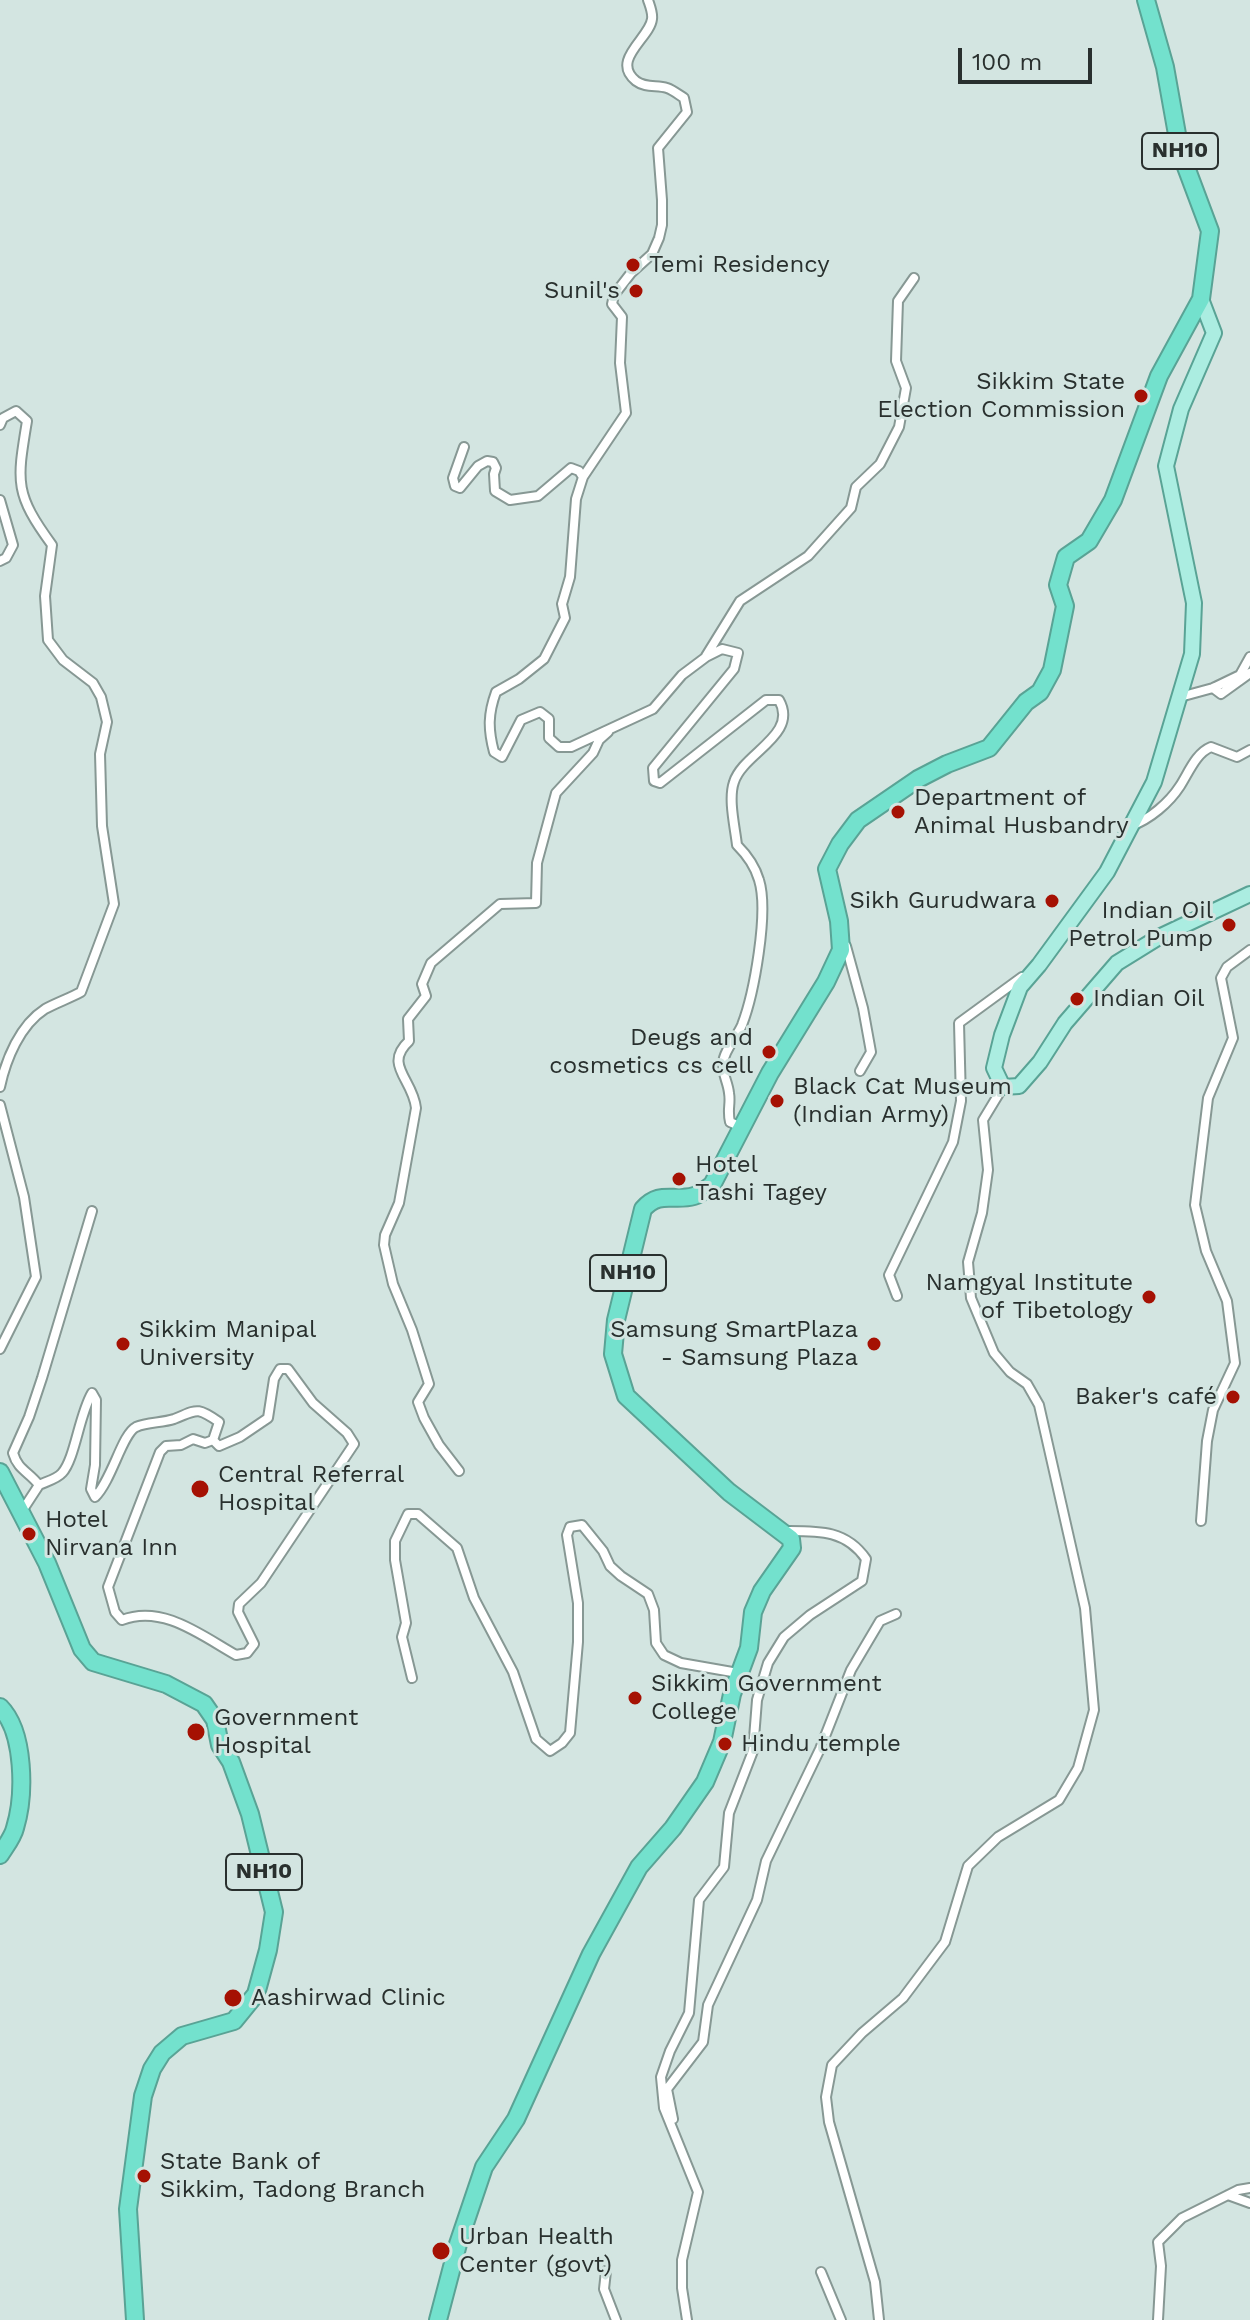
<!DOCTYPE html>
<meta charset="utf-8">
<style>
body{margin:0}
#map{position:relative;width:1250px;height:2320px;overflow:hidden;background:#d3e5e1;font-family:"Work Sans",sans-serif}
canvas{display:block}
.scale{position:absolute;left:958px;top:48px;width:134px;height:36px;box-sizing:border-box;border:4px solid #29302e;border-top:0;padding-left:10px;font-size:24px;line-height:28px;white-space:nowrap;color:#29302e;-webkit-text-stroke:6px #d3e5e1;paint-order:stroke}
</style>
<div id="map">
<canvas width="1250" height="2320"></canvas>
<div class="scale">100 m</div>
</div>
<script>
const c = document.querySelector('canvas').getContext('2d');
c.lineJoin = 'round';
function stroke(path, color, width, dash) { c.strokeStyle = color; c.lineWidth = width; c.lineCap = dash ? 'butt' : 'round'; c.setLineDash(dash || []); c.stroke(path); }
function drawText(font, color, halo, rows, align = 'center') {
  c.font = font + ' "Work Sans",sans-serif'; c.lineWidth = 6; c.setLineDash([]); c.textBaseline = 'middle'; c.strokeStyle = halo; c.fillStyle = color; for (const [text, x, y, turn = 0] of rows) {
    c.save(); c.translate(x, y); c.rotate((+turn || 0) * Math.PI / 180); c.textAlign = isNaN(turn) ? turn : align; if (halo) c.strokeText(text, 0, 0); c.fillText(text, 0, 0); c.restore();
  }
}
const street = new Path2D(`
 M648,0C650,6 653,13 652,19C650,38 610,60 636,81C645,88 657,85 667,88C673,90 679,95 684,98L687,112L658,148L662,200V225L659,238L652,254L631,273L614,295L612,304L622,317L620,363L626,413L583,477L576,499L570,577L562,604L565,618L544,659L519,679L496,692C488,714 488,729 494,752L502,757L521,720L540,712L549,719V738L559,747H571L653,709L682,675L706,657L722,649L738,653L734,669L653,768L654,781L660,783L766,700H779C799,735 743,753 734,782C728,799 735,827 737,845C747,855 755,866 759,880C769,912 754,994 742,1025C737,1037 724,1050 723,1063C722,1074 728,1082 729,1093C731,1104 727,1109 730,1122L741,1127
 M0,425L3,418L16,411L27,421C17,482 14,493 52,545L45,596L48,640L63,660L93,683L101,697L107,722L100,754L102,826L114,904L81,992C70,998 56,1003 45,1009C20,1025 6,1059 0,1087
 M464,447L453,478L455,486L460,488L478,466L487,461L493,462L496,468L494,474L495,491L510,500L538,496L571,468L579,471L583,477
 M0,500L13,545L6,558L0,561
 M706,656L740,601L808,556L851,508L856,487L880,464L899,427L906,388L896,361L898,301L914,278
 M1213,688L1221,694L1250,673
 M1180,697L1213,688L1240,675L1250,657
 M1131,826C1150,819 1169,803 1180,786C1189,772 1196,753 1211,747L1237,757L1250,750
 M846,946L863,1008L871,1052L860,1071
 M0,1105L24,1197L36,1277L0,1349
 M92,1211L42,1378L29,1417L13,1453C18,1470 28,1471 39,1485C45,1482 57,1479 62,1473C75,1459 79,1415 92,1393L96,1400L95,1465L91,1489L95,1497C112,1480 122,1434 136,1427C147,1422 162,1423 174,1419C197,1410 196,1406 219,1422L213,1440L219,1446L240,1437L268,1418L274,1379L280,1369H288L313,1403L347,1433L354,1444L261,1583L239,1604L238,1612L254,1644L247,1653L236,1655C202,1636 163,1604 122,1620L115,1612L108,1587L160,1452L166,1446L181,1445L193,1439L205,1443L213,1440
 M897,1296L889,1275L953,1142L961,1101L959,1023L1022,977
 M459,1471L439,1445L424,1418L418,1402L429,1384L412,1330L393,1284L384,1245L385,1235L399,1203L416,1108C413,1079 383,1065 409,1041L408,1019L426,996L422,984L431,963L500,904L536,903L537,863L556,793L593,753L599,740L608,732
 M22,1511L39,1485
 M1201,1521L1207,1441L1213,1410L1235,1363L1227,1301L1206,1251L1195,1205L1208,1098L1233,1038L1221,978L1227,967L1250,950
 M412,1678L402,1637L406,1623L395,1560V1541L408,1514H418L457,1548L474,1598L513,1672L536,1739L550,1751L562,1743L570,1733L578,1642V1603L567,1535L570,1527L582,1525L603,1551L610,1566L621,1576L648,1594L654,1610L656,1643L664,1655L681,1663L738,1673
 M673,2119L667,2089L703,2042L708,2005L757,1900L766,1861L820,1749L851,1670L880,1621L896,1614
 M1228,2195L1250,2203
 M606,2271L604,2289L616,2320
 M821,2272L841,2320
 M687,2320L682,2288V2260L698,2192L664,2108L661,2077L670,2051L689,2013L699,1900L724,1867L729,1813L753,1751L757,1700L768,1663L784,1637L810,1615L862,1581L866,1559C846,1530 819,1531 786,1531
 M879,2320L875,2282L829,2122L826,2097L832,2065L862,2033L903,1998L945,1942L968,1866L998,1837L1059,1800L1078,1768L1094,1710L1085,1608L1039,1405L1027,1384L1010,1372L994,1353L971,1298L968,1262L982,1213L988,1170L983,1120L1003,1087
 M1158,2320L1161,2266L1158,2242L1182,2218L1238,2190L1250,2188`);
const primary = new Path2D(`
 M1201,299L1214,333L1181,409L1166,466L1194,603L1192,654L1154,782L1107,872L1039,965L1020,987L1002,1035L994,1068L1003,1087L1019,1086L1040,1062L1065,1023L1117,963L1159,937L1250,894`);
const highway = new Path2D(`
 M0,1472L47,1563L82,1649L93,1662L166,1684L204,1704L215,1720L220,1745L231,1762L250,1814L274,1912L268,1950L256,1994L234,2021L182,2036L162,2053L152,2069L143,2096L128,2209L135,2320
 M0,1707C25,1732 25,1795 15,1828C13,1837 5,1847 0,1855
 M438,2320L458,2244L484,2167L516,2119L591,1954L639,1867L673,1828L705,1782L722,1742L732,1694L749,1648L753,1612L762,1591L792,1548L791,1539L729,1492L626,1396L613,1354L616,1320L643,1209C660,1190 673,1202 694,1196C701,1194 706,1189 712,1185L770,1073L826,982L841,950L839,921L827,869L840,844L858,820L918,779L947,764L989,748L1026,702L1040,692L1052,670L1065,606L1058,585L1066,557L1089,541L1113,500L1159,376L1201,299L1210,231L1180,151L1165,67L1146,0`);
const markers = [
 [633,265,8,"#a51103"],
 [636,291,8,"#a51103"],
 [1141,396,8,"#a51103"],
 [898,812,8,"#a51103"],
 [1052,901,8,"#a51103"],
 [1229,925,8,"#a51103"],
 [1077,999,8,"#a51103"],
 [769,1052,8,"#a51103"],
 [777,1101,8,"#a51103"],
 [679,1179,8,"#a51103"],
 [1149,1297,8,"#a51103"],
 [123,1344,8,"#a51103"],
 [874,1344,8,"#a51103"],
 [1233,1397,8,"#a51103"],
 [200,1489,10,"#a51103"],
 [29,1534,8,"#a51103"],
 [635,1698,8,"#a51103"],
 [196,1732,10,"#a51103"],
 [725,1744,8,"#a51103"],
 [233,1998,10,"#a51103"],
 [144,2176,8,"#a51103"],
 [441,2251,10,"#a51103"]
];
const shields = [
 [1180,151,76],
 [628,1273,76],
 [264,1872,76]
];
const shieldNames = [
 ["NH10",1180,151],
 ["NH10",628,1273],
 ["NH10",264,1872]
];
const poiNames = [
 ["Temi Residency",649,265],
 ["Sunil's",620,291,"right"],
 ["Sikkim State",1125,382,"right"],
 ["Election Commission",1125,410,"right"],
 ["Department of",914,798],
 ["Animal Husbandry",914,826],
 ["Sikh Gurudwara",1036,901,"right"],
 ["Indian Oil",1213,911,"right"],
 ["Petrol Pump",1213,939,"right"],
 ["Indian Oil",1093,999],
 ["Deugs and",753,1038,"right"],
 ["cosmetics cs cell",753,1066,"right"],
 ["Black Cat Museum",793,1087],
 ["(Indian Army)",793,1115],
 ["Hotel",695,1165],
 ["Tashi Tagey",695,1193],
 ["Namgyal Institute",1133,1283,"right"],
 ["of Tibetology",1133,1311,"right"],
 ["Sikkim Manipal",139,1330],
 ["University",139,1358],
 ["Samsung SmartPlaza",858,1330,"right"],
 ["- Samsung Plaza",858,1358,"right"],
 ["Baker's café",1217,1397,"right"],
 ["Central Referral",218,1475],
 ["Hospital",218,1503],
 ["Hotel",45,1520],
 ["Nirvana Inn",45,1548],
 ["Sikkim Government",651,1684],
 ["College",651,1712],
 ["Government",214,1718],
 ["Hospital",214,1746],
 ["Hindu temple",741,1744],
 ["Aashirwad Clinic",251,1998],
 ["State Bank of",160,2162],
 ["Sikkim, Tadong Branch",160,2190],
 ["Urban Health",459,2237],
 ["Center (govt)",459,2265]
];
stroke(street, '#879894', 12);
stroke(primary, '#59a395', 18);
stroke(highway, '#59a395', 20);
stroke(street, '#fff', 8);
stroke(primary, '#abede1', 14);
stroke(highway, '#73e1cd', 16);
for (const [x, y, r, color] of markers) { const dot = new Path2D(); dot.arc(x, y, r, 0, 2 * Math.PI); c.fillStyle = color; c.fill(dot); stroke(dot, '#d3e5e1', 3); }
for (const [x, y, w] of shields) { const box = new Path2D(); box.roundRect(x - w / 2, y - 18, w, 36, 6); c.fillStyle = '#d3e5e1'; c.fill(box); stroke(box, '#29302e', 2); }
drawText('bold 22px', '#29302e', null, shieldNames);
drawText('24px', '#29302e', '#d3e5e1', poiNames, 'left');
</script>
